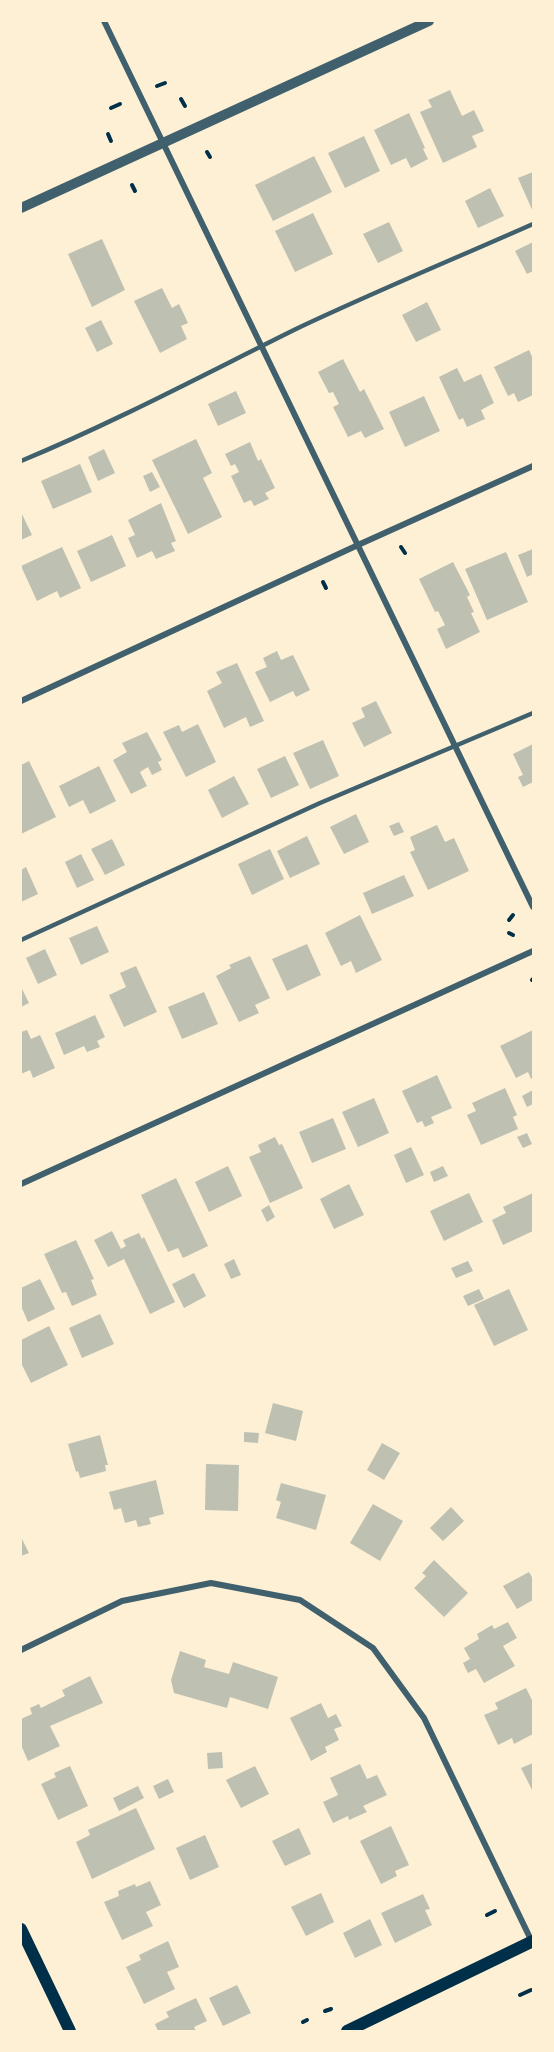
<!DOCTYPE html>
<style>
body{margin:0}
#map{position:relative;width:554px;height:2052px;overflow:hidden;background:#fdf0d5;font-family:"Work Sans",sans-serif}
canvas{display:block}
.frame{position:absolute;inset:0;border:22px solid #fdf0d5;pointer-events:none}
</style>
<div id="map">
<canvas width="554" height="2052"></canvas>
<div class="frame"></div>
</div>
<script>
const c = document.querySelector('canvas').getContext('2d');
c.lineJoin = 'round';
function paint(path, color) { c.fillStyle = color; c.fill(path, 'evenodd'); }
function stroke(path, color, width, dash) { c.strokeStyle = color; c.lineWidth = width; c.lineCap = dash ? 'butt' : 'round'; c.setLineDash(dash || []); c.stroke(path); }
const building = new Path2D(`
 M450,90L462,116L474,110L484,131L472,136L477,147L443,163L420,112L432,107L428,100Z
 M409,113L425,148L423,149L428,159L411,168L406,158L391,165L374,130Z
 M364,136L380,171L345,188L328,153Z
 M314,156L332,192L273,221L255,185Z
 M533,172V212L518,178Z
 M490,188L504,216L478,228L465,201Z
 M313,213L333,254L295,272L275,231Z
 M389,222L403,251L378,263L363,234Z
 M102,239L125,290L92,307L68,254Z
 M533,242V271L527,274L515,251Z
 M162,288L172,308L179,304L188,323L181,326L187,339L160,353L134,301Z
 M427,302L441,330L416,342L402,315Z
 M101,320L113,344L97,352L85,328Z
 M529,350L533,359V395L518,402L514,393L508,396L494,367Z
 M343,359L360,392L364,389L384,429L365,438L361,431L348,437L333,407L339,404L333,392L329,393L318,372Z
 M457,368L464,382L481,374L494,403L481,410L485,419L467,427L463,418L459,420L439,377Z
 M236,391L246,413L218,426L208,404Z
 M424,396L440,431L405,447L389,412Z
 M196,439L212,473L203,478L222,517L188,534L152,460Z
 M250,442L258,461L261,459L275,488L265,493L269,499L254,506L251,500L244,503L231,476L239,472L235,464L231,466L225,454Z
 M104,449L115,473L98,481L88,457Z
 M80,464L92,492L53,509L41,481Z
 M152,472L160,487L150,492L143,476Z
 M161,503L176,541L171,543L175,551L156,559L152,551L137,558L128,538L135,535L128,520Z
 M21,512L32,535L21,540Z
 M112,535L126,566L91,582L77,551Z
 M62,547L81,588L60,598L57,591L37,601L21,566Z
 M533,549V574L527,577L518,555Z
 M506,552L528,602L487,620L465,569Z
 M453,562L470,595L467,597L474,612L471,613L480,632L446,649L437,629L445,625L438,611L435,612L419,579Z
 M277,651L281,660L293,655L310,690L296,697L293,691L270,702L255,672L267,667L263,658Z
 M237,663L264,721L250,727L246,717L224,728L207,691L222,683L216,672Z
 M376,701L392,733L364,747L352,723L365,717L361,708Z
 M198,724L216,762L186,777L163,732L179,725L182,732Z
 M147,732L162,760L158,762L162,770L152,775L148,767L140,772L147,786L131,794L113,760L127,752L122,743Z
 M323,740L339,776L310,789L293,753Z
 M533,744V782L523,787L518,777L523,775L513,754Z
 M285,756L299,785L271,798L257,769Z
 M29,761L56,817L21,834V765Z
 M99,766L116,801L90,814L83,800L69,807L59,786Z
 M234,776L249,804L222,818L208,790Z
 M356,814L369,842L344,854L330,827Z
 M399,822L404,832L394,836L389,826Z
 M437,825L445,842L454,838L469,871L428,890L410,852L415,850L410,837Z
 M307,836L320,864L290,878L277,851Z
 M112,839L125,865L105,875L91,849Z
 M270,849L284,879L252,895L238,864Z
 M81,854L94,880L77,888L65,862Z
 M26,867L38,894L21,902V870Z
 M404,875L414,896L372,914L363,893Z
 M360,915L382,960L356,973L351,961L341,966L325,933Z
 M97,926L109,952L81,965L69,938Z
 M307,944L321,975L287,991L272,959Z
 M45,949L57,975L38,984L26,958Z
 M250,956L270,998L255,1005L259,1013L239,1022L216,976L231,968L229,965Z
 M136,966L157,1012L124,1027L109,995L126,987L120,973Z
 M21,987L29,1003L21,1007Z
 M204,992L218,1024L182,1039L168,1007Z
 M95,1015L105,1037L97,1041L100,1047L87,1052L84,1046L64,1055L55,1033Z
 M27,1030L31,1039L40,1035L55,1068L33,1078L30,1070L21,1074V1032Z
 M533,1030V1078L531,1079L528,1072L516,1078L500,1046Z
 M437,1075L452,1108L431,1117L434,1123L425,1127L422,1121L417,1123L402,1091Z
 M505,1088L517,1115L513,1117L518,1129L481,1145L467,1115L476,1111L472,1103Z
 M533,1090V1104L527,1107L522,1096Z
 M374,1098L389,1133L358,1147L342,1112Z
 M333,1118L346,1149L312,1163L299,1132Z
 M527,1133L532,1144L523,1148L517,1137Z
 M275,1137L279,1145L282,1144L303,1188L270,1203L249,1157L261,1152L258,1145Z
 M411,1147L424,1175L406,1183L394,1155Z
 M228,1166L242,1196L209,1212L195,1182Z
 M443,1166L448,1176L434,1182L430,1172Z
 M176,1178L208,1246L183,1258L178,1248L168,1252L141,1195Z
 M349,1184L364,1215L334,1229L320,1199Z
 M469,1193L483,1222L444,1241L430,1211Z
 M533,1193V1231L503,1245L492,1220L506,1213L503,1207Z
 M269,1205L275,1217L267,1222L261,1210Z
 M112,1231L121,1249L126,1246L123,1240L139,1233L142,1239L144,1237L175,1302L150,1314L124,1259L108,1267L94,1240Z
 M76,1240L94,1279L91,1280L97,1295L72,1306L66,1292L62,1293L44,1254Z
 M234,1259L241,1275L231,1279L224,1264Z
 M468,1261L473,1271L456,1278L451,1268Z
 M194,1273L206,1296L184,1308L172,1284Z
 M40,1279L55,1309L28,1322L21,1306V1288Z
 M479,1289L484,1299L468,1306L463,1296Z
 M509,1289L528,1330L494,1346L474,1305Z
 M100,1314L114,1344L82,1358L69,1328Z
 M49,1326L68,1365L31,1383L21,1363V1340Z
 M273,1403L303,1411L296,1441L265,1433Z
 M244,1432L259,1433L258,1443L244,1442Z
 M100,1435L108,1465H105L106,1471L80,1478L78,1471L76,1472L68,1444Z
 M382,1443L400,1453L384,1480L367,1470Z
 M206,1464L239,1465L238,1511L205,1510Z
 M156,1480L164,1514L149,1518L151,1524L138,1527L136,1520L125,1523L121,1508L114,1510L109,1492Z
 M281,1483L326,1495L316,1530L276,1518L281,1502L276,1500Z
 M373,1504L403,1521L380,1561L350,1543Z
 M451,1507L464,1521L443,1541L430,1528Z
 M21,1537L29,1553L21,1556Z
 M434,1560L468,1593L444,1617L414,1588L426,1576L422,1573Z
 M529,1572L533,1579V1600L517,1609L503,1586Z
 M508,1622L517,1638L503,1646L515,1666L484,1683L476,1669L468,1673L463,1663L470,1659L464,1648L479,1639L477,1634L492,1625L494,1629Z
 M180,1651L206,1660L204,1667L229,1674L233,1662L278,1677L268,1709L230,1697L227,1708L174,1693L171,1680Z
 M90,1676L103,1703L50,1726L60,1746L28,1761L21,1745V1719L32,1714L30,1708L39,1704L41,1708L65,1696L62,1690Z
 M526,1688L533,1702V1734L514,1744L512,1738L498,1745L484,1715L498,1709L495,1703Z
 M321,1703L328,1718L336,1714L342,1726L334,1729L339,1740L325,1747L327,1752L311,1761L290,1718Z
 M222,1752L223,1768L208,1769L207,1753Z
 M533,1763V1792L521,1768Z
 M360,1764L367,1779L377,1775L387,1795L363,1806L367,1812L349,1820L348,1816L333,1823L323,1802L338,1795L330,1778Z
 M70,1766L88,1806L58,1820L41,1784L56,1777L54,1773Z
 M255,1766L269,1794L241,1808L226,1780Z
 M168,1779L174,1792L159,1799L153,1786Z
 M138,1786L144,1798L119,1811L113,1798Z
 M136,1808L155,1849L92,1879L76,1842L90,1835L88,1830Z
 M391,1826L409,1865L395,1871L397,1876L381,1884L360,1841Z
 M299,1828L311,1854L285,1866L272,1841Z
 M205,1835L219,1867L190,1880L176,1848Z
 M150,1881L161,1905L146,1912L153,1926L122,1940L104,1902L119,1896L118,1891L135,1884L136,1887Z
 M321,1893L334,1922L306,1936L291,1907Z
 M423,1894L430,1909L425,1910L432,1925L395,1943L381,1913Z
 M370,1919L382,1945L355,1958L343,1933Z
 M168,1941L179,1967L167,1972L175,1989L144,2004L126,1967L141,1960L139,1955Z
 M237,1985L251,2013L223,2026L209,1998Z
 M196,1998L207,2021L194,2027L196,2031H158L155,2024L169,2017L166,2012Z`);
const path = new Path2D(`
 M157,86L165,83
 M181,99L185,106
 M111,108L120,104
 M108,134L111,141
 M207,152L210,157
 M132,185L135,191
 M401,547L405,553
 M323,582L326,588
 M509,920L513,915
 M509,933L513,935
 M532,980L533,979
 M487,1915L495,1911
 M520,1995L531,1990
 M325,2011L331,2009
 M303,2022L307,2020`);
const service = new Path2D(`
 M21,461C115,422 205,374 296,329C374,292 454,259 533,224
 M21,940L320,803L533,713`);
const minor = new Path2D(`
 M104,21L533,907
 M21,701L358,545L533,466
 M21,1184L533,951
 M21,1650L122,1601L211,1583L300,1600L373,1648L424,1718L533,1944`);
const tertiary = new Path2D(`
 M21,208L429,21`);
const secondary = new Path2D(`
 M21,1929L70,2031
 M347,2031L533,1941`);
paint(building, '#bec0b2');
stroke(path, '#003049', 4);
stroke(service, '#3f606c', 4.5);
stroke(minor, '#3f606c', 6);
stroke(tertiary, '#3f606c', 10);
stroke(secondary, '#003049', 12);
</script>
